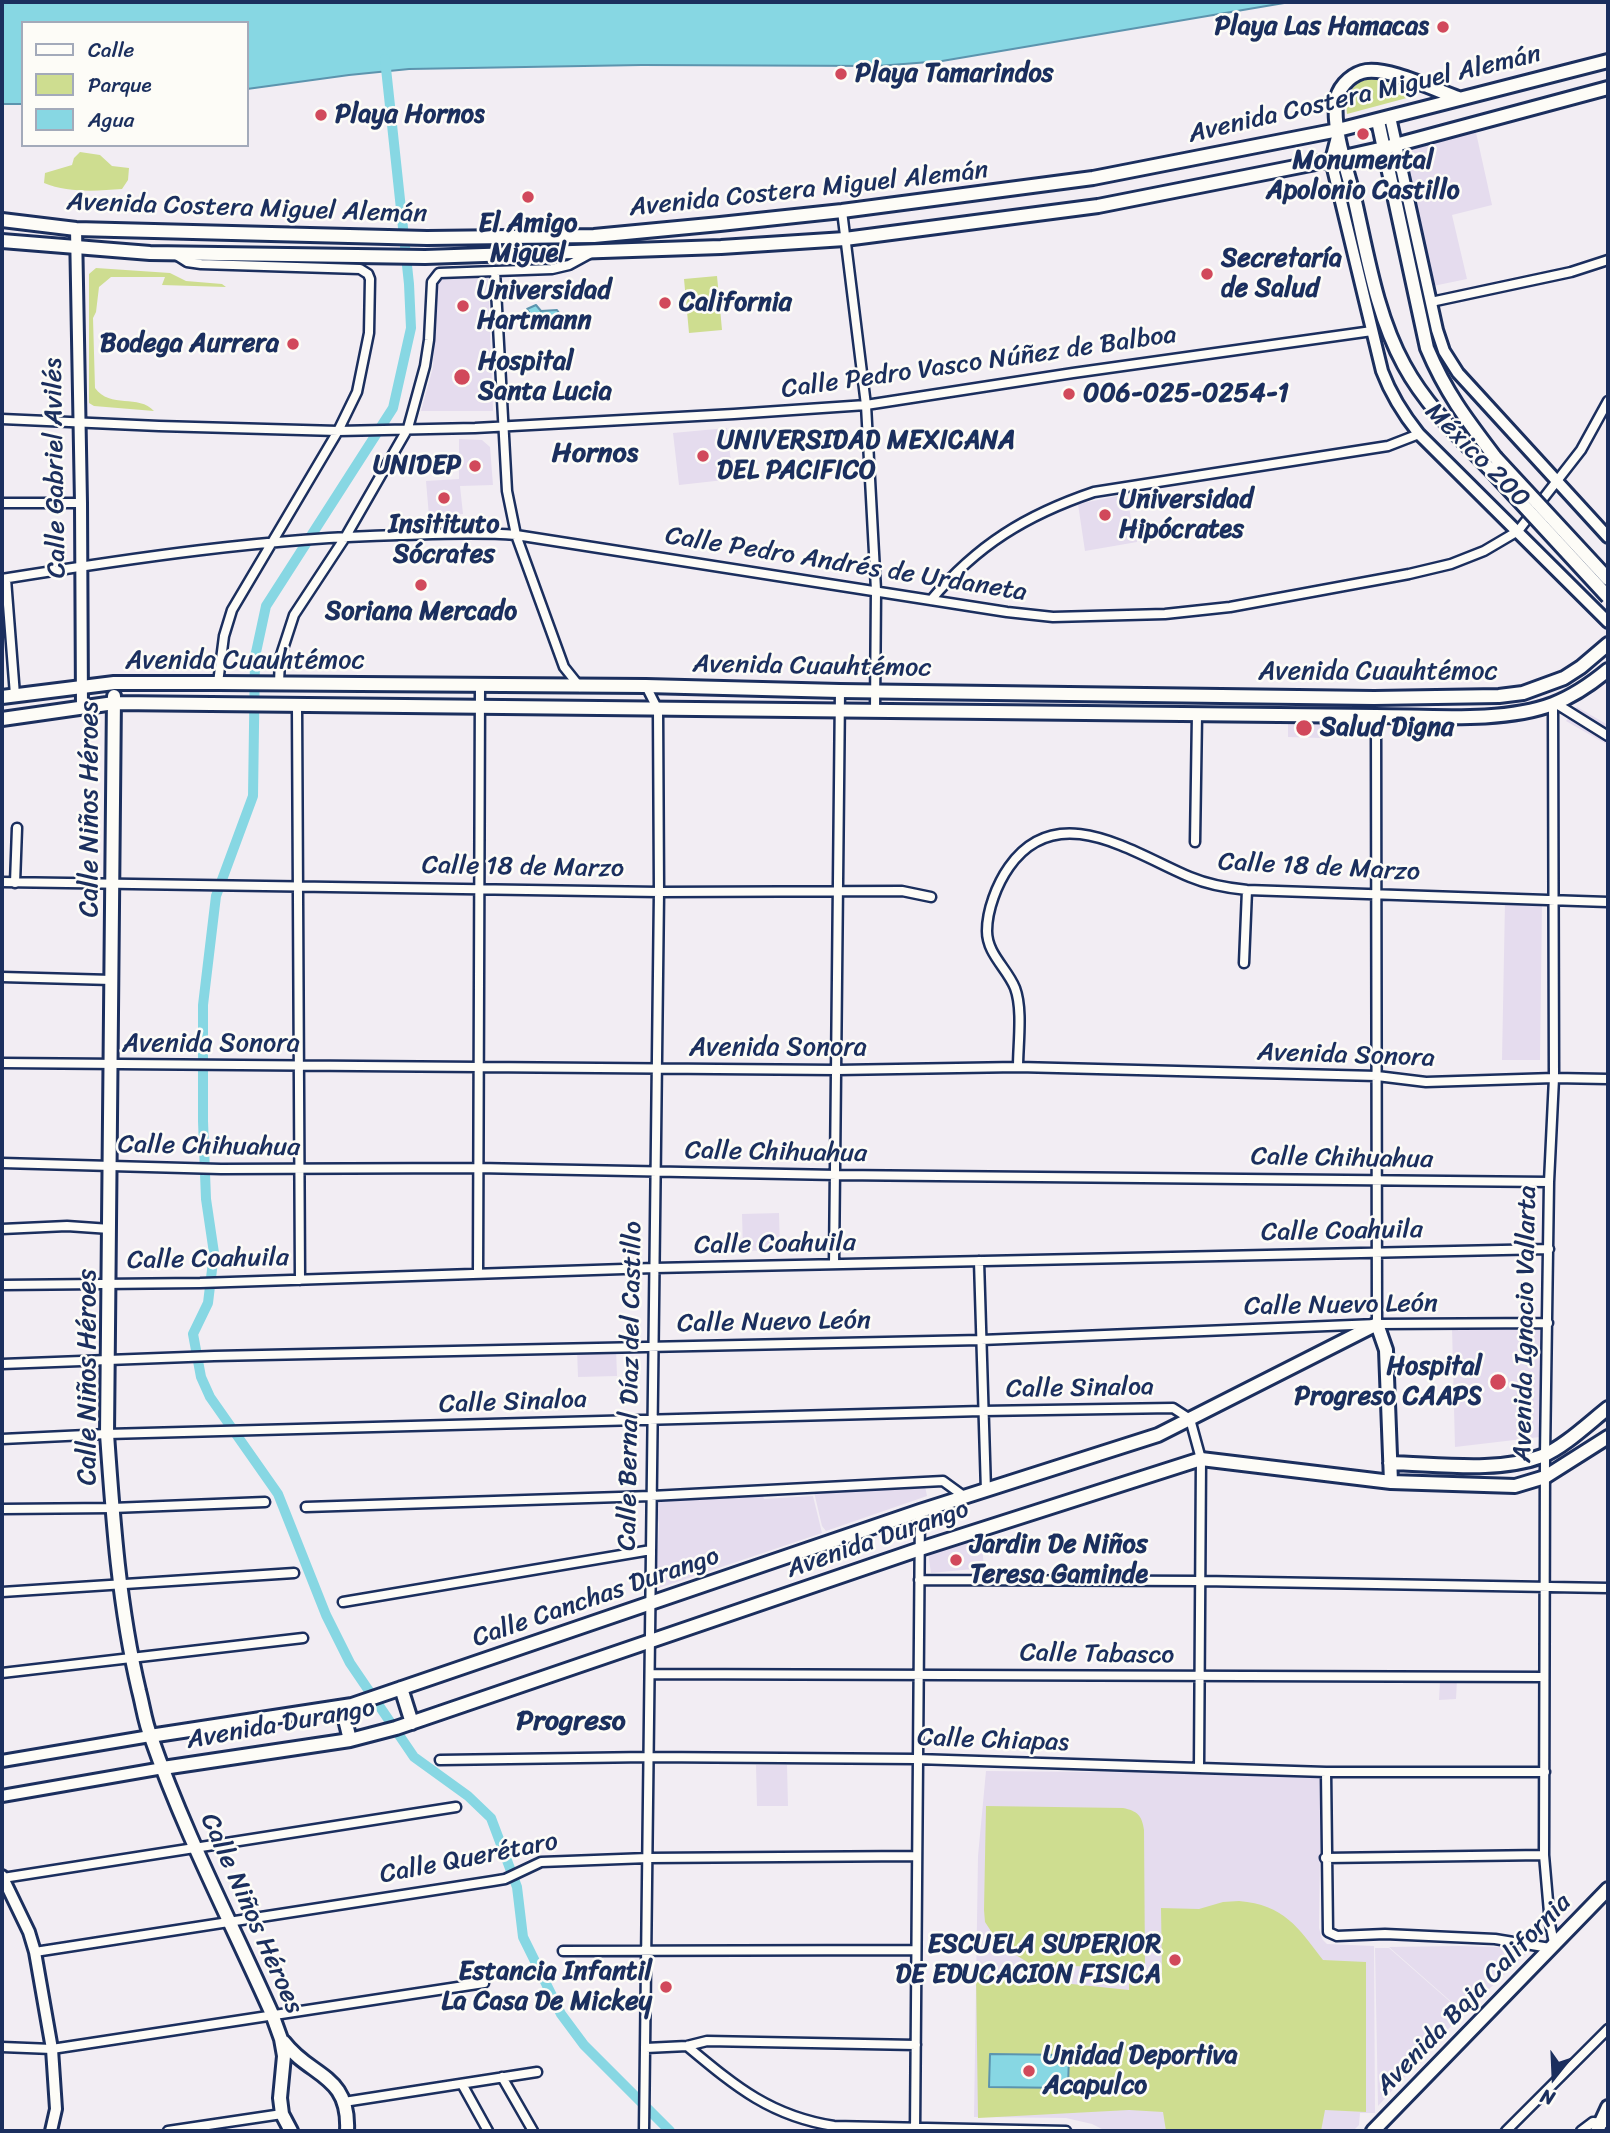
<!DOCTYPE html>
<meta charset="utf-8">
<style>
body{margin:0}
#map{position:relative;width:1610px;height:2133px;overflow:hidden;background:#f2edf3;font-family:Sriracha,sans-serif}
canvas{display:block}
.frame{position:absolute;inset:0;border:4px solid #1b2f5e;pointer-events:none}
.legend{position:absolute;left:21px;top:21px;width:228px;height:126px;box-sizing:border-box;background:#fdfcf7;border:2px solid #a3aaba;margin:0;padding:9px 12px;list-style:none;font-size:21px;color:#1b2f5e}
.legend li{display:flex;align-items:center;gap:14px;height:35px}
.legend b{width:35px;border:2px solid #a3aaba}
.north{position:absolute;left:1519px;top:2042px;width:70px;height:70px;-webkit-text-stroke:5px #fdfcf7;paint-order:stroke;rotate:198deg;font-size:19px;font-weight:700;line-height:28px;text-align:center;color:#1b2f5e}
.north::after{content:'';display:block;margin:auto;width:24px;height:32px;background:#1b2f5e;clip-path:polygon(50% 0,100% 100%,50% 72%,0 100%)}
</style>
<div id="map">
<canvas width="1610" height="2133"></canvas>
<div class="frame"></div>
<ul class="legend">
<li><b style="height:9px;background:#fdfcf7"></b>Calle</li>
<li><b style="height:19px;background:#cedd90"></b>Parque</li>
<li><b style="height:19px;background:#87d7e3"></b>Agua</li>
</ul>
<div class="north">N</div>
</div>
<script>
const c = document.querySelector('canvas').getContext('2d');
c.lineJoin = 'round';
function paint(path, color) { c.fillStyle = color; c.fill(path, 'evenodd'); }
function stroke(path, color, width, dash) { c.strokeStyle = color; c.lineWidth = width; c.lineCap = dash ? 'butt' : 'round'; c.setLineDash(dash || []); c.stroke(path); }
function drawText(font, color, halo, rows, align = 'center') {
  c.font = font + ' Sriracha,sans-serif'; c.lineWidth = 5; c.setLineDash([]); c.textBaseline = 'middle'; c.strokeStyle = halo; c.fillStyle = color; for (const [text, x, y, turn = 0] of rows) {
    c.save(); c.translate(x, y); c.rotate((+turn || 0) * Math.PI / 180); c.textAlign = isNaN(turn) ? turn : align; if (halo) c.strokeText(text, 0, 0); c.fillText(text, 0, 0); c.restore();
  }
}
const built = new Path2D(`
 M1475,128L1492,205L1452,215L1467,279L1433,286L1404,147Z
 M488,277L493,411H421L433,367L437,279Z
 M727,428L733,479L679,485L673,433Z
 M459,439L482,440L490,447L493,485L460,486L463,514L429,516L426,481L459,479Z
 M1127,494L1132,525H1136L1137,542L1085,551L1078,504Z
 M1577,707L1608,725V745L1566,721Z
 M1288,719H1321V738L1288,737Z
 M1505,902L1542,903L1540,1060H1502Z
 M779,1213L780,1250L743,1251L742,1214Z
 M1544,1325L1540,1437L1455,1447L1452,1327Z
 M616,1348L617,1376L578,1377L577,1349Z
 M925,1486L927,1496L826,1531L822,1526L814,1492Z
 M763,1496L764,1499L813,1496L822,1533L656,1589L659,1524L654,1498Z
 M981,1533L984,1568L931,1573L928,1552Z
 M1440,1680H1457L1456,1699L1439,1700Z
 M756,1765H787L788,1806H757Z
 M986,1771L1321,1774L1319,1928L1322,1939L1327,1944L1374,1946L1375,2113H1360L1359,2125L1353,2131H1106L1092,2124L1066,2118L974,2117L978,1856Z
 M1459,1946L1528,1948L1529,1951L1464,2013L1389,1947Z
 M1375,1948H1389L1463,2013L1378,2106Z`);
const green = new Path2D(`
 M1376,78L1418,95L1347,114C1345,93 1355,79 1376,78Z
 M80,152L100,155L112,166L129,168L128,180L122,189C97,191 68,193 44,183L45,173L72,165L74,158Z
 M96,268L170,273L186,281L222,284L226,287L162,285L165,277H111L99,287L96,312L93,318L95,388C110,409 139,394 154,411L94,406L89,403V274Z
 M717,276L722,330L689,333L684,279Z
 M986,1806L1123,1808C1137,1811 1142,1815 1144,1830L1145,1968L1032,1965L1000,1945L985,1922L984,1910Z
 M1239,1901C1284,1905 1298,1927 1323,1960L1366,1962V2112L1325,2110L1321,2131H1166L1163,2112L1129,2110L978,2118L976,1974L1129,1990V1974L1162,1973L1161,1908L1199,1909L1223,1902Z`);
const water = new Path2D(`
 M2,2H1290L942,61L878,66L642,65L409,69L349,75L247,89V23H23V104H2Z
 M536,305L541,311L557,310L559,313L557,319L535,321L527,309Z
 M990,2054L1069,2055L1068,2088L989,2087Z`);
const canal = new Path2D(`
 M385,59L409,284L411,328L393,408L266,606L255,657L253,796L216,896L203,1005V1121L206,1199L214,1253L208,1303L193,1334L201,1377L210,1397L278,1494L326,1615L350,1663L414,1757L468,1796L491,1818L517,1887L523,1937L561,2014L584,2045L670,2131`);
const minor = new Path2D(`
 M842,211L866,405L876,590L875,710
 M176,255L187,262L201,264L360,269L368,274L370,279L369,333L357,392L338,431L232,610L224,636L218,683
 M495,271L507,491L516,535L564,667L580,687
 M1431,302L1571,272L1608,260
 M2,419L159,426L338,431L475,428L734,414L866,405L1073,373L1372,331
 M2,503H81
 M2,579C133,558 266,538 399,535C438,534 477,532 516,535L1007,612L1053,617L1165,614L1230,607L1409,574L1451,564L1484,551L1518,531L1581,450L1608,401
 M6,579L15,695
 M931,600C977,545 1026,515 1094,492L1388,446L1419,434
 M279,683L280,658L294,615L346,536L408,428L425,366L429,340L432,282L439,273L552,269L569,265L591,253
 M1555,703L1608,736
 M1553,704L1554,1078L1549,1182L1545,1455L1544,1855L1550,1924L1554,1943
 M297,706L300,1280
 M1376,716L1377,1324
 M1195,842L1197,715
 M2,882L659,892L902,891L931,897
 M15,883L17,828
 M1244,963L1247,890
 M2,977L112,980
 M2,1063L837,1070L1018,1067L1377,1076L1426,1082L1554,1078L1608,1079
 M1018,1067C1018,1044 1023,1009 1015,988C1007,968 987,954 987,931C987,910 997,884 1009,867C1057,798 1133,853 1190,877C1209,885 1227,888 1247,890L1608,902
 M2,1163L221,1169L477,1168L837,1175L1549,1182
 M2,1229L67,1226L110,1229
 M979,1261L986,1491
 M834,1264L840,691
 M478,1274L480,686
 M2,1285L200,1283L654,1268L1549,1249
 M2,1364L214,1356L981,1340L1377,1324L1548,1323
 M2,1439L107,1434L982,1411L1173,1408L1190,1419L1201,1459L1199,1768
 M306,1507L651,1496L943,1481L965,1497
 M2,1509L112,1508L265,1502
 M919,1580L1202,1581L1608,1588
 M2,1592L294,1573
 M343,1602L651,1550
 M2,1673L303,1638
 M650,1674L1544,1677
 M440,1760L648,1757L916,1759L1326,1772H1545
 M1326,1772L1328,1932L1337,1936L1385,1934L1495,1939L1550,1948
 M1325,1858L1544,1855
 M3,1878L456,1807
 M563,1951L915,1950
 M35,1952L493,1881L505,1879L541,1862L648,1858L915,1856
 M687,2046C735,2086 770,2116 834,2126L1066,2131
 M2,2047L52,2049L484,1983
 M646,2048L687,2046L707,2041L916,2045
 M502,2077L533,2131
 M462,2084L488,2131
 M344,2102L537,2072
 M168,2131L282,2114
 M644,2131L659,892L658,710L646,686
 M915,2131L920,1511
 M1506,2131L1608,2029
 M1581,2131L1593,2122L1608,2123`);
const tertiary = new Path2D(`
 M1390,117L1437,330L1444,351L1458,373L1608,537
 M1338,133L1331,160L1382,371C1391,395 1403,414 1419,434L1608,622
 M76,229L81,503L82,708
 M2,1761L150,1736
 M2,1796L163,1768
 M2,1876L29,1932L35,1952L52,2049L56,2109L51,2131`);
const secondary = new Path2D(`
 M1390,1463C1437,1464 1498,1473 1542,1456C1564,1447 1589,1423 1608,1408
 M401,1688L412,1723
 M342,1707L350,1740
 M150,1736L352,1705L920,1511L1158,1435L1377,1324L1386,1350L1391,1482
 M163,1768L350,1740L396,1728L920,1549L1201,1459L1391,1482L1515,1486L1545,1477L1608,1437
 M1373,2131L1608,1889`);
const primary = new Path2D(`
 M1458,98C1435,90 1385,65 1362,72C1349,76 1337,89 1336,103C1333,131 1347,170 1354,197C1367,253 1376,314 1404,365C1425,404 1457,435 1488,467
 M1378,121L1427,348C1446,393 1466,419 1495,457
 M2,220L76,229L427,238L594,236L720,224L842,211L1093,178L1338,130L1608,61
 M2,241L150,253L425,257L721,247L845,239L1098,206L1326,161L1384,148L1608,88
 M114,696L107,1434C113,1520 119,1607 139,1691C143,1706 145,1723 151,1737C184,1832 231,1922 272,2014L281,2039L284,2056L280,2098L282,2114L291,2131
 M2,697L114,683H218L646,686L840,691L1374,698L1499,696L1523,693L1564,678L1581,667L1608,644
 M2,719L114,703L1376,716C1430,716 1503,723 1553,704C1574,696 1591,684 1608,670
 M284,2042C310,2077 350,2074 347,2131
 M1597,2131L1608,2107`);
const primaryBridge = new Path2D(`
 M1495,457L1608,579
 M1488,467L1608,597`);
const markers = [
 [1443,27,7,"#d1495b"],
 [841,74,7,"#d1495b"],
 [321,115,7,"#d1495b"],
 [1363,134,7,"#d1495b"],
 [528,197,7,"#d1495b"],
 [1207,274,7,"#d1495b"],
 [665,303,7,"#d1495b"],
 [463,306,7,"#d1495b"],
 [293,344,7,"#d1495b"],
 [462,377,9,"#d1495b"],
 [1069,394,7,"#d1495b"],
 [703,456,7,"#d1495b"],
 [475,466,7,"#d1495b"],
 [444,498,7,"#d1495b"],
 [1105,515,7,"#d1495b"],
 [421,585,7,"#d1495b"],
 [1304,728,9,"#d1495b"],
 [1498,1382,9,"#d1495b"],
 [956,1560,7,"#d1495b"],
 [1175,1960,7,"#d1495b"],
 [666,1987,7,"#d1495b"],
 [1029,2071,7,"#d1495b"]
];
const poiNames = [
 ["Playa Las Hamacas",1429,27,"right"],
 ["Playa Tamarindos",855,74],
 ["Playa Hornos",335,115],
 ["Monumental",1363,161,"center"],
 ["Apolonio Castillo",1363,191,"center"],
 ["El Amigo",528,224,"center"],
 ["Miguel",528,254,"center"],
 ["Secretaría",1221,259],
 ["de Salud",1221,289],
 ["Universidad",477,291],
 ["Hartmann",477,321],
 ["California",679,303],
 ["Bodega Aurrera",279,344,"right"],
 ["Hospital",478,362],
 ["Santa Lucia",478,392],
 ["006-025-0254-1",1083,394],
 ["UNIVERSIDAD MEXICANA",717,441],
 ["DEL PACIFICO",717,471],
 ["UNIDEP",461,466,"right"],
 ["Universidad",1119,500],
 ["Hipócrates",1119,530],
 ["Insitituto",444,525,"center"],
 ["Sócrates",444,555,"center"],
 ["Soriana Mercado",421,612,"center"],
 ["Salud Digna",1320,728],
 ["Hospital",1482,1367,"right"],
 ["Progreso CAAPS",1482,1397,"right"],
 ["Jardin De Niños",970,1545],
 ["Teresa Gaminde",970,1575],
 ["ESCUELA SUPERIOR",1161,1945,"right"],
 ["DE EDUCACION FISICA",1161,1975,"right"],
 ["Estancia Infantil",652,1972,"right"],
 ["La Casa De Mickey",652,2002,"right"],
 ["Unidad Deportiva",1043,2056],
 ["Acapulco",1043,2086]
];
const streetNames = [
 ["Avenida Costera Miguel Alemán",1365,95,-13],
 ["Avenida Costera Miguel Alemán",809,190,-6],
 ["Avenida Costera Miguel Alemán",247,209,2],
 ["Calle Pedro Vasco Núñez de Balboa",979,363,-8],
 ["México 200",1477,456,45],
 ["Calle Gabriel Avilés",56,468,-91],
 ["Calle Pedro Andrés de Urdaneta",846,565,9],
 ["Avenida Cuauhtémoc",245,661],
 ["Avenida Cuauhtémoc",812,667,1],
 ["Avenida Cuauhtémoc",1378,672],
 ["Calle Niños Héroes",90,809,-90],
 ["Calle 18 de Marzo",523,868,1],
 ["Calle 18 de Marzo",1319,868,3],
 ["Avenida Sonora",211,1044],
 ["Avenida Sonora",778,1048],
 ["Avenida Sonora",1346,1056,2],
 ["Calle Chihuahua",209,1147,1],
 ["Calle Chihuahua",776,1153,1],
 ["Calle Chihuahua",1342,1159,1],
 ["Calle Coahuila",1342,1232,-1],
 ["Calle Coahuila",775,1245,-1],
 ["Calle Coahuila",208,1260,-1],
 ["Calle Nuevo León",1341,1306,-1],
 ["Calle Nuevo León",774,1323,-1],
 ["Avenida Ignacio Vallarta",1526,1324,-89],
 ["Calle Niños Héroes",88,1377,-90],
 ["Calle Bernal Díaz del Castillo",631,1386,-89],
 ["Calle Sinaloa",1080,1389,-1],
 ["Calle Sinaloa",513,1403,-2],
 ["Avenida Durango",878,1540,-19],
 ["Calle Canchas Durango",596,1598,-19],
 ["Calle Tabasco",1097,1655,1],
 ["Avenida Durango",281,1725,-10],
 ["Calle Chiapas",993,1741,2],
 ["Calle Querétaro",469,1859,-11],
 ["Calle Niños Héroes",251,1914,66],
 ["Avenida Baja California",1474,1995,-46]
];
const neighbourhoodNames = [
 ["Hornos",595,454],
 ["Progreso",571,1722]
];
paint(built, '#e5dcee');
paint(green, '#cedd90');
paint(water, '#87d7e3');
stroke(water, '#5c94ae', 2);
stroke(canal, '#87d7e3', 10);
stroke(minor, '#1b2f5e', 13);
stroke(tertiary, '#1b2f5e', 16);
stroke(secondary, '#1b2f5e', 18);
stroke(primary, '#1b2f5e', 18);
stroke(minor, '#fdfcf7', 8);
stroke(tertiary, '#fdfcf7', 10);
stroke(secondary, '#fdfcf7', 12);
stroke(primary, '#fdfcf7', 12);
stroke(primaryBridge, '#1b2f5e', 18, []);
stroke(primaryBridge, '#fdfcf7', 12);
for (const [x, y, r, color] of markers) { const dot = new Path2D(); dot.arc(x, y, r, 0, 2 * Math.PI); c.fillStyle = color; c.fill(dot); stroke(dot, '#fdfcf7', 2.5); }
drawText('bold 26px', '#1b2f5e', '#fdfcf7', poiNames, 'left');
drawText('26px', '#1b2f5e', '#fdfcf7', streetNames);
drawText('bold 28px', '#1b2f5e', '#fdfcf7', neighbourhoodNames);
</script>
